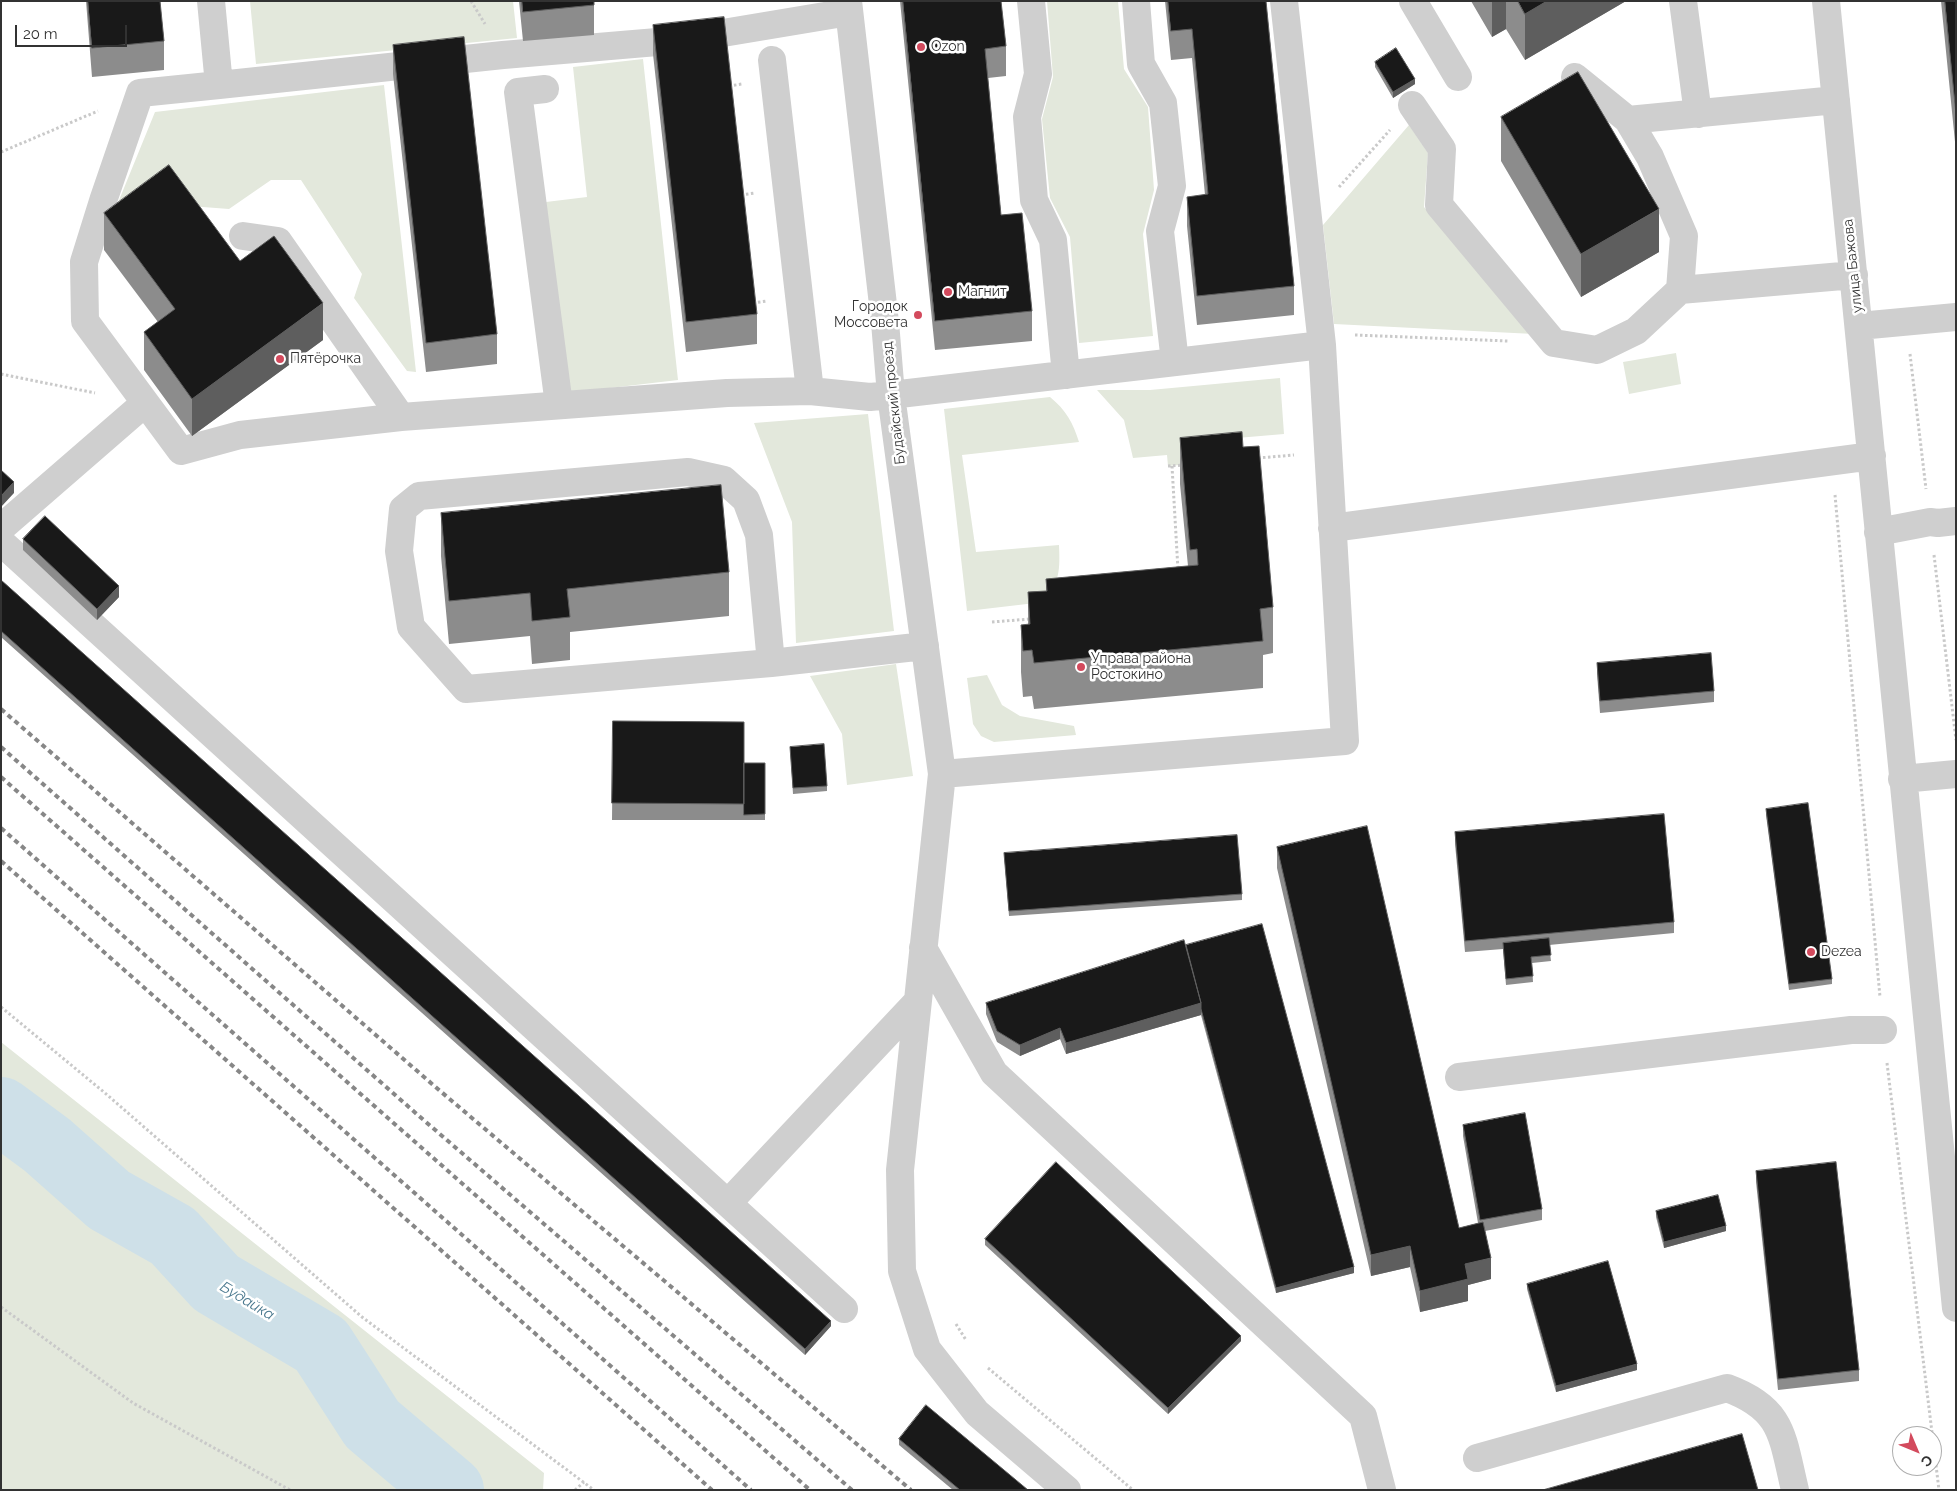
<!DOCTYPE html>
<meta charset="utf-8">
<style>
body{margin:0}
#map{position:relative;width:1957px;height:1491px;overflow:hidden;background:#fff;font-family:Raleway,sans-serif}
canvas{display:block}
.frame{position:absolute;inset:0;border:2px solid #323232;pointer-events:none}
.north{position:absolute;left:1892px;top:1426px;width:50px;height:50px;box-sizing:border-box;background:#fff;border:1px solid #adadad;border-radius:50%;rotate:135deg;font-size:14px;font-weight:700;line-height:20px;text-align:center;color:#323232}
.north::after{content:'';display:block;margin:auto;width:18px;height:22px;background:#d34a5d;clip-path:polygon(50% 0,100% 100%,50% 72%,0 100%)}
.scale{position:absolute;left:15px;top:25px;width:112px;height:22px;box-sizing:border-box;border:2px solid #323232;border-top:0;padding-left:6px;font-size:15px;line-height:18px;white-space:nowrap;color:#323232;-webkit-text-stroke:4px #fff;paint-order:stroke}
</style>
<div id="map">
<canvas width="1957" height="1491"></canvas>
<div class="frame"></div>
<div class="north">С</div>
<div class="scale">20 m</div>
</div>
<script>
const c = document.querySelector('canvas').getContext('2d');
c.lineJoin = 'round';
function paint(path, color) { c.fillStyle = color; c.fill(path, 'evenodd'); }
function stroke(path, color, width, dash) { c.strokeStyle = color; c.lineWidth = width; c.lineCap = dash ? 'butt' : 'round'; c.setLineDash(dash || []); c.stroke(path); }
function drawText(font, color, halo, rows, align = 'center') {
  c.font = font + ' Raleway,sans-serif'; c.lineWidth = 5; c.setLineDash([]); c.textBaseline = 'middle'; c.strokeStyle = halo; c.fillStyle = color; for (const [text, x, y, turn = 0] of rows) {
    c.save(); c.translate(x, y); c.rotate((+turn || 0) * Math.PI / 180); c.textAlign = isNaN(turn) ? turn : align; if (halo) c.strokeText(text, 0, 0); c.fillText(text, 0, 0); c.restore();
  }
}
const green = new Path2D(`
 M250,1H513L517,38L256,64Z
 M1047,1H1118L1124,69L1148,107L1154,190L1143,234L1153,336L1079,343L1070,237L1050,198L1042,119L1053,77Z
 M643,59L678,380L567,393L546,202L587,197L573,67Z
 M384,85L416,372L407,371L354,298L362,274L301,180H271L229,209L190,206L104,237L155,112Z
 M1409,125L1428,153L1424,207L1534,334L1334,324L1323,225Z
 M1676,353L1681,384L1629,394L1623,362Z
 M1280,378L1284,434L1190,442L1191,464L1168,466L1167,455L1133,458L1124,420L1097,390H1150Z
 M1050,397C1066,410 1073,423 1079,442L962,455L976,552L1059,545C1060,570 1060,581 1044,602L967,611L944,409Z
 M868,414L894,631L796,643L792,522L754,423Z
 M896,664L913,776L847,785L842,734L810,676Z
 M987,675L1002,705L1020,716L1074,726L1076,735L994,742L981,736L973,724L967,678Z
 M1,1042L544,1473L543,1490H1Z`);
const stream = new Path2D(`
 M448,1488L462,1479`);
const river = new Path2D(`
 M1,1111L47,1145L109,1200L173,1236L216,1283L321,1345L372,1424L450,1490`);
const path = new Path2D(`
 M471,1L485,24
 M729,86L742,84
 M1,152L98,111
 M1339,187L1390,130
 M741,195L755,193
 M753,303L767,301
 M1355,335L1508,341
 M1910,354L1926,489
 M1,374L95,393
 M1258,458L1294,455
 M1168,466L1185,465
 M1172,466L1178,570
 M1835,495L1880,997
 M1934,555L1956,740
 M992,622L1030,619
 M1,1007L105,1093L362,1317L594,1490
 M1887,1063L1939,1490
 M1,1307L133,1403L290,1490
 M956,1324L966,1340
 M988,1368L1133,1490
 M575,1490L584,1482`);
const minor = new Path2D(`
 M211,1L219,85L140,93L104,198L84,262L85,321L181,451L240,435L401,417L727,393L810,391L870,397L891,395L1322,345
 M848,1L885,322L891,395L942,774L900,1170L902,1271L927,1349L977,1413L1067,1490
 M1031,1L1038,74L1027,117L1034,200L1053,240L1066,375
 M1136,1L1141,64L1163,103L1172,186L1160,231L1175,362
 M1413,1L1458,77
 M1683,1L1698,114
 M1826,1L1956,1308
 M772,60L810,391
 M1575,77L1628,120L1650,157L1684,236L1680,290
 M219,85L503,55L681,40L849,12
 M545,89L518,92L559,405
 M1412,105L1442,149L1439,205L1554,343L1597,350L1636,331L1680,290L1854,275
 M1628,120L1836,100
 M243,236L278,241L401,417
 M1859,326L1956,317
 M1,528L145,403
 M1332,528L1872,456
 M1878,532L1930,522L1938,523L1956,521
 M1,542L844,1309
 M771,663L759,535L746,500L724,480L688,472L419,496L403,509L399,551L411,627L466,689L771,663L925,646
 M942,774L1345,741L1322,345L1284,1
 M1902,779L1956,774
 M923,948L994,1073L1363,1416L1382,1490
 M1459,1077L1851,1030H1883
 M728,1203L917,1002
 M1477,1458L1727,1388C1784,1409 1782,1437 1795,1490`);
const rail = new Path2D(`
 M1,709L439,1090L911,1490
 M1,747L419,1116L852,1490
 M1,777L810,1490
 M1,828L751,1490
 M1,861L712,1490`);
const wall = new Path2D(`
 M86,1H160L164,41V70L92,77Z
 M519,1H594V35L523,41Z
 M900,1H1001L1006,46V76L988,78L1001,215L1032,311V341L935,350Z
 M1165,1H1266L1294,286V315L1197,325L1187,226V197L1205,195L1192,58L1171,60Z
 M1471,1H1626L1525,60L1506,29L1492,37Z
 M1941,1H1956V152Z
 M653,25L757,314V344L686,352L653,54Z
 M393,45L497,334V364L426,372L393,74Z
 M1375,62L1415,84L1393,98L1375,67Z
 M1501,117L1659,252L1581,297L1501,161Z
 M104,213L240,261L323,340L192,436L144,370V332L158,322L104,250Z
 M1180,438L1243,447L1273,607V653L1263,655V688L1034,709L1032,696L1023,697L1021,672V625H1028V592L1046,591V579L1188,566L1180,484Z
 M441,513L729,572V616L570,632V660L532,664L530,636L449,644L441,556Z
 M23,539L119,597L97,620L23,550Z
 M1,580L831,1326L805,1355L1,637Z
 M1597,663L1714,691V702L1600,713L1597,674Z
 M613,721L744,763H765V820H612Z
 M790,747L827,786V791L793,794Z
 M1766,809L1832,979V984L1789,990L1766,815Z
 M1455,832L1674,922V933L1549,945L1551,961L1532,963L1533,982L1506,985L1503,949L1465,952L1455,844Z
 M1277,847L1459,1228L1478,1223L1463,1136V1125L1542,1209V1220L1485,1231L1491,1279L1468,1285V1301L1420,1312L1410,1267L1371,1276L1277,868Z
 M1004,853L1242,894V900L1009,916Z
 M1186,945L1354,1273L1276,1293L1201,1015L1066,1054L1060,1039L1020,1056L997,1042L986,1014V1003Z
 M1756,1171L1859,1370V1381L1778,1390L1756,1182Z
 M1656,1211L1726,1231L1664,1248L1656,1217Z
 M985,1239L1241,1341L1168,1414L985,1245Z
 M1527,1284L1637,1370L1556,1392L1527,1289Z
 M899,1439L1028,1490H953L899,1445Z`);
const shadedWall = new Path2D(`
 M1492,1H1506V29L1492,37Z
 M1547,1H1626L1525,60V14Z
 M1415,79V84L1393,98V92Z
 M1659,209V252L1581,297V254Z
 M323,303V340L192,436V399Z
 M14,482V493L1,507V496Z
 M119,586V597L97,620V609Z
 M1201,1003V1015L1066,1054V1043Z
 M1060,1028V1039L1020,1056V1045Z
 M1726,1226V1231L1664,1248V1242Z
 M1410,1246V1267L1371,1276V1255Z
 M1491,1258V1279L1468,1285V1301L1420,1312V1291L1465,1264Z
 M1354,1267V1273L1276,1293V1288Z
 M831,1321V1326L805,1355V1349Z
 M1241,1336V1341L1168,1414V1408Z
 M1637,1364V1370L1556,1392V1386Z`);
const building = new Path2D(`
 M88,1H160L164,41L92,48Z
 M522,1H594V5L523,12Z
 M903,1H1001L1006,46L985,49L1001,215L1022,213L1032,311L935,321Z
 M1168,1H1266L1294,286L1197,296L1187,197L1208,194L1192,29L1171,31Z
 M1518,1H1547L1525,14Z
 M1945,1H1956V114Z
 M724,17L757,314L686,322L653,25Z
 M464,37L497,334L426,343L393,45Z
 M1396,48L1415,79L1393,92L1375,62Z
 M1578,72L1659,209L1581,254L1501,117Z
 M169,165L240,261L274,236L323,303L192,399L144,332L175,309L104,213Z
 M1242,432L1243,447L1259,446L1273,607L1260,609L1263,641L1034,663L1032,650L1023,651L1021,625L1030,624L1028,592L1047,591L1046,579L1198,565L1197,549L1190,550L1180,438Z
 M1,470L14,482L1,496Z
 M721,485L729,572L567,589L570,617L532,621L530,593L449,601L441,513Z
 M45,516L119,586L97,609L23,539Z
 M1,580L831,1321L805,1349L1,631Z
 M1711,653L1714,691L1600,701L1597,663Z
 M613,721L744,722V804L612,803Z
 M824,744L827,786L793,788L790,747Z
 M744,763H765V814L744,815Z
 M1808,803L1832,979L1789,984L1766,809Z
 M1664,814L1674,922L1465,941L1455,832Z
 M1367,826L1459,1228L1483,1222L1491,1258L1465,1264L1468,1279L1420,1291L1410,1246L1371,1255L1277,847Z
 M1237,835L1242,894L1009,911L1004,853Z
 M1262,924L1354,1267L1276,1288L1201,1009V1003L1186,945Z
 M1549,938L1551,955L1531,957L1533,976L1506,979L1503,943Z
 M1184,940L1201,1003L1066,1043L1060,1028L1020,1045L997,1031L986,1003Z
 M1525,1113L1542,1209L1480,1220L1463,1125Z
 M1056,1162L1241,1336L1168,1408L985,1239Z
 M1836,1162L1859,1370L1778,1379L1756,1171Z
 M1718,1195L1726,1226L1664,1242L1656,1211Z
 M1608,1261L1637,1364L1556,1386L1527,1284Z
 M926,1405L1028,1490H960L899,1439Z
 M1742,1434L1758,1490H1543Z`);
const markers = [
 [921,47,5,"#d34a5d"],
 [948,292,5,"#d34a5d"],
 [918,315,5,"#d34a5d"],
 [280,359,5,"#d34a5d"],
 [1081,667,5,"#d34a5d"],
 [1811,952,5,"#d34a5d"]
];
const poiNames = [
 ["Ozon",931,47],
 ["Магнит",958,292],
 ["Городок",908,307,"right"],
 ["Моссовета",908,323,"right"],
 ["Пятёрочка",290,359],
 ["Управа района",1091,659],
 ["Ростокино",1091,675],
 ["Dezea",1821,952]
];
const streetNames = [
 ["улица Бажова",1853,266,-96],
 ["Будайский проезд",894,403,-96]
];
const waterNames = [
 ["Будайка",247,1301,31]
];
paint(green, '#e3e8dc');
stroke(stream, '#cee0e8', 11);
stroke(river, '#cee0e8', 68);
stroke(path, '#c9c9c9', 3, [2.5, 2.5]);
stroke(minor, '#cfcfcf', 28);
stroke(rail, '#878787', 4, [5, 4]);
paint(wall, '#8c8c8c');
paint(shadedWall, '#5e5e5e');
paint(building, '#191919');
stroke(building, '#5e5e5e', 1);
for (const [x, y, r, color] of markers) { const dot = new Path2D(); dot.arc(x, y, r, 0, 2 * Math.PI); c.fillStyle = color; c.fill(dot); stroke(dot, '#fff', 2); }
drawText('14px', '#323232', '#fff', poiNames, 'left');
drawText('14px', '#323232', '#fff', streetNames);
drawText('italic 15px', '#48778d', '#fff', waterNames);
</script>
